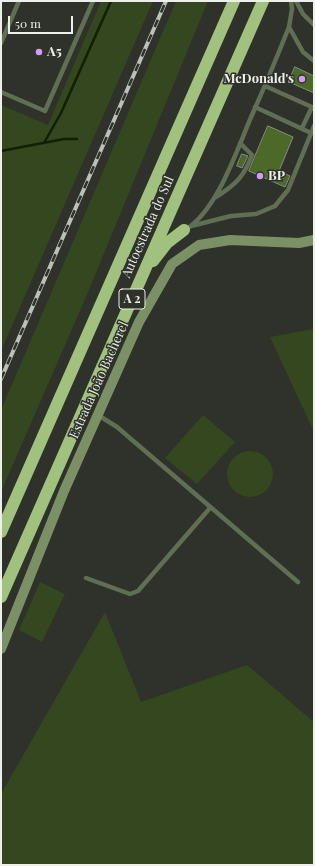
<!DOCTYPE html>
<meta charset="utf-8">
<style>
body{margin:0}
#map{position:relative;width:315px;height:866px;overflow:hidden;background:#2e322a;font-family:"Playfair Display",serif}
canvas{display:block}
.frame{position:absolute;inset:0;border:2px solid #edf0ea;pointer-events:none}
.scale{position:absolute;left:8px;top:16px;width:65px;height:18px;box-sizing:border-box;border:2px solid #edf0ea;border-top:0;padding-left:5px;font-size:12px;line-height:14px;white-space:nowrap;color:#edf0ea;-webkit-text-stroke:3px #2e322a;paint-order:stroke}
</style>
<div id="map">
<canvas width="315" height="866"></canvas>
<div class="frame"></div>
<div class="scale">50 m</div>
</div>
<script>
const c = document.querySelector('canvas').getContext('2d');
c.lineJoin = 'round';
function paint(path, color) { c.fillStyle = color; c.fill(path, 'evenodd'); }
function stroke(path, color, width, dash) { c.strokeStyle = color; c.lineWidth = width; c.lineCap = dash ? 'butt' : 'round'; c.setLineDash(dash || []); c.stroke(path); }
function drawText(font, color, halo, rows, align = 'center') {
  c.font = font + ' "Playfair Display",serif'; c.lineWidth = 3; c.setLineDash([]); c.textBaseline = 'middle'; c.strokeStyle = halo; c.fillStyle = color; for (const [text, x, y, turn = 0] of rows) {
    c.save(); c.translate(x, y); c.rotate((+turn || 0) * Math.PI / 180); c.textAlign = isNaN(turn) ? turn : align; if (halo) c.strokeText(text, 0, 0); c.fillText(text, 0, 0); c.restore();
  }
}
const green = new Path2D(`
 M101,1H153L1,351V105L48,125Z
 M176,1H208L86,297L1,492V410Z
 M314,329V432L270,337Z
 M203,415L235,442L197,484L165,458Z
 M227 474a23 23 0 1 1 46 0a23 23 0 1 1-46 0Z
 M40,582L65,594L42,642L19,630Z
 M105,612L141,702L247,665L314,722V865H1V794Z`);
const stream = new Path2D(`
 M44,143L61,113L111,1
 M1,151L64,139H77`);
const building = new Path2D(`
 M295,67L314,76V93L289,82Z
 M268,126L293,137L279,171L290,176L285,187L249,171Z
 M242,154L248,156L242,168L237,166Z`);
const lane = new Path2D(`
 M296,1L303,14L314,25
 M289,27L303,52L314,61
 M1,43L19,1
 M265,86L312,107L302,128
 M1,92L45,111L93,1
 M255,107L311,133
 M216,197C235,185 244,177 252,155L240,143
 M191,226L231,216L256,214L275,206L288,190L314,126
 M185,230C218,210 237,149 252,115C265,86 277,57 289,27L292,9L291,1
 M98,415L117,427L298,582
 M86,578L130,594L138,591L210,508`);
const secondary = new Path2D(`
 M1,649L64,491L139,322L172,264L199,245L230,240L299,243L314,240`);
const highway = new Path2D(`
 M153,261L167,243L184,230
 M1,532L234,1
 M1,597L263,1`);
const rail = new Path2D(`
 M1,379L166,1`);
const markers = [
 [39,52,4,"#d39cfc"],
 [302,79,4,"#d39cfc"],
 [260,176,4,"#d39cfc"]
];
const shields = [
 [132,299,26]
];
const shieldNames = [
 ["A 2",132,299]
];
const poiNames = [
 ["A5",47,52],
 ["McDonald's",294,79,"right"],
 ["BP",268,176]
];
const streetNames = [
 ["Autoestrada do Sul",148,227,-66],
 ["Estrada João Bacherel",99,380,-66]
];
paint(green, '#34471e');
stroke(stream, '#112000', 2.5);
paint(building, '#4c6927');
stroke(building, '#878c82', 1);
stroke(lane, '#606e53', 4.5);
stroke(secondary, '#7b9065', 10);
stroke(highway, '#a1c27e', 12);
stroke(rail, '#bdc0b9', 4);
stroke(rail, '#2e322a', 2.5, [8]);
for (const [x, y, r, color] of markers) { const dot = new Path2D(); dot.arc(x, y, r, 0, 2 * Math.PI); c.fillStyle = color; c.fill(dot); stroke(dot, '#2e322a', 1.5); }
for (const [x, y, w] of shields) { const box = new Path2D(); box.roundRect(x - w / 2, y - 10, w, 20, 3); c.fillStyle = '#2e322a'; c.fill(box); stroke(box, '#edf0ea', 1); }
drawText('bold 12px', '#edf0ea', null, shieldNames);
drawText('bold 13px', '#edf0ea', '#2e322a', poiNames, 'left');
drawText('13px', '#edf0ea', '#2e322a', streetNames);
</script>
